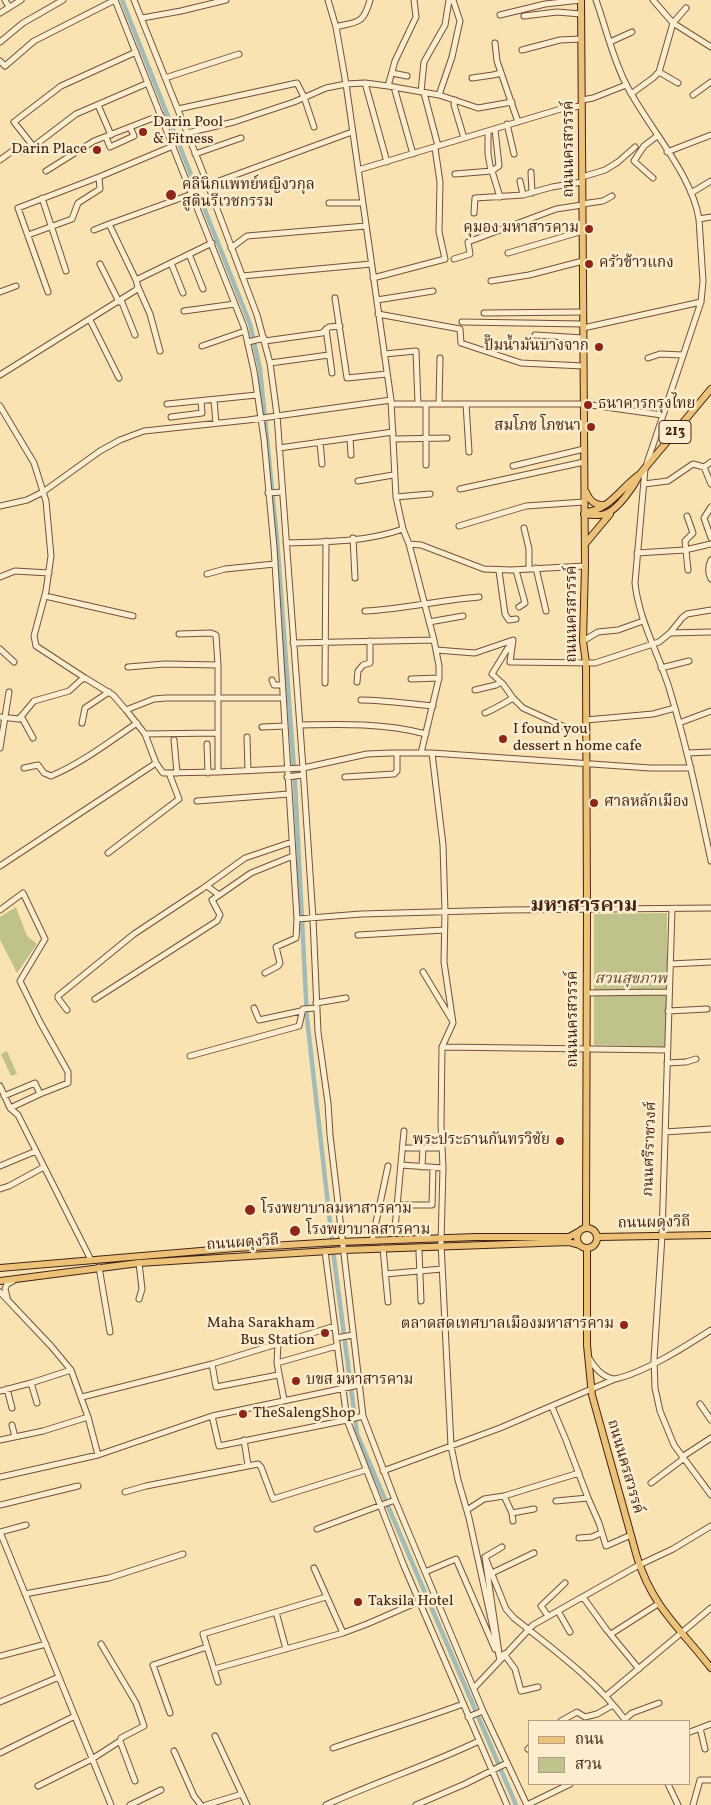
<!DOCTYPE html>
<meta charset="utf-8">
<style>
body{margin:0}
#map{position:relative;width:711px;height:1805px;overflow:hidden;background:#f9e3b2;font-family:Vollkorn,"Noto Serif Thai",serif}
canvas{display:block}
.legend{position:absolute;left:528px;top:1720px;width:162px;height:65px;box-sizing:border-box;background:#fbedcd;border:1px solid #b29c83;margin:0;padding:6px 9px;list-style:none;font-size:15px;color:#452215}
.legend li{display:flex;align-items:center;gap:10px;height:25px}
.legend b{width:25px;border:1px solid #b29c83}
</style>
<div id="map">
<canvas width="711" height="1805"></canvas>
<ul class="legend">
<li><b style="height:6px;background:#ecc279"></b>ถนน</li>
<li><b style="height:14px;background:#bfc38b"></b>สวน</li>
</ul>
</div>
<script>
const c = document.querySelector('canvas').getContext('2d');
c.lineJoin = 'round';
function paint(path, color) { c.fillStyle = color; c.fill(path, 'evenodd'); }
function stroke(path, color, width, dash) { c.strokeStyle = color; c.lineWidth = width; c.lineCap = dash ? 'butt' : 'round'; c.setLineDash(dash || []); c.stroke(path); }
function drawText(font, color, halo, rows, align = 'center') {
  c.font = font + ' Vollkorn,"Noto Serif Thai",serif'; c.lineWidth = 5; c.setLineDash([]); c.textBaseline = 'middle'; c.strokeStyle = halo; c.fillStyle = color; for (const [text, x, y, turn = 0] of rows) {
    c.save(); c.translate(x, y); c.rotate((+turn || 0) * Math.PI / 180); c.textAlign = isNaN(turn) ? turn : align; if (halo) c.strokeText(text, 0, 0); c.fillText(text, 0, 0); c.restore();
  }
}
const green = new Path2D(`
 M16,907L27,936L37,944L17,973L0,940V917Z
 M667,913V1047L594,1045V914Z
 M7,1051L17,1074L11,1076L1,1054Z`);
const canal = new Path2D(`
 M122,0L250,324L260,369L277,539L295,782L307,1018L334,1258L357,1434L516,1805`);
const minor = new Path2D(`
 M5,0L9,7
 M115,0L244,327L254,371L264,439L274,547L297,919L296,938L276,947L280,963L278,966L265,973
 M134,0L208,185L257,315L270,363L277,415L303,768L313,919L318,1032L328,1103L330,1135L363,1416L395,1500L483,1711L527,1805
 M328,0L336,27L346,84L391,400L396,497L403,529L409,544L434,640L439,666V678L421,753
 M596,0C606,28 613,60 627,86C648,127 692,174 699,219L703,281L701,302L645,469L635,583C639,621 659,654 670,691C687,747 699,804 711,861
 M653,0L673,23L711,47
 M0,13L21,0
 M500,15L545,4L581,0
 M524,16L557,12L581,14
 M142,18L181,11L226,0
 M336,27C358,21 363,25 370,0
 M0,42L23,23L63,0
 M610,42L632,32
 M495,43L497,61L518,122
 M522,50L560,40L581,39
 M0,61L5,66L34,41L115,0
 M659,72L678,83
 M392,73L407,76
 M165,78L239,54
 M472,78L493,75L501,73
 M365,83L387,162
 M388,86L395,61L416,17L414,0
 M394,87L413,154
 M421,92L424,62L445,25L449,0
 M424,93L438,146
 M631,94L653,78L659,72L673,23L686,8
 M439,95L452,57L460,21L453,0
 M693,95L711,82
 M455,100L454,105L464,138
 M582,100L593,98L626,85
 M98,105L111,135
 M178,109L297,83L304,97L314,127
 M507,124L514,154
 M495,129L499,166L492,171L500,197
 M488,131V154L491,171
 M187,133L234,122L294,102L326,88L346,84L365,83L388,86L439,95L478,108L512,102
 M106,137L110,147L134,136L130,127
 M33,146L14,122L61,86L136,52
 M667,152L711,135
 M195,154L241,138
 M0,160L15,149L26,152L76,114L148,83
 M358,170L564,108L582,106
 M46,171L94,141L161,115
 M531,172L532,193
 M455,174L492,171
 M582,177L605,170L618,162L635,147
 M653,178L634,161L644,146L657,136
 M520,181L523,195
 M208,185L352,132
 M691,193L711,181
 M42,198L66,271
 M329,203H363
 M582,204L603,201L612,196
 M474,213L475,198L523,195L552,187L582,182
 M699,219L711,217
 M109,224L192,194
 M28,235L72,219L78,203L100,189L99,177
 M231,248L247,236L366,226
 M508,253L583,231
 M189,254L203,289
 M454,259L470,254L468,242L556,209L582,205
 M171,263L183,293
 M100,264L119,302
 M242,276L371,264
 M373,278L445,259L439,232L440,182L435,148
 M136,280L212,243
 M491,281L529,275L583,261
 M138,287L150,314L160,351
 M0,292L16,286
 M48,292L18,208L99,177L173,146
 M335,298L347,378L387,374
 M121,300L135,335
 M377,300L433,291
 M184,311L235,304
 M484,313L583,312
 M378,314L460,329L461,343L521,363L583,366
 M90,320L119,378
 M462,322L583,324
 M583,328L701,302
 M326,329L332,373
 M535,335L583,338
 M265,341L322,333L329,327L340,326
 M248,342L264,338
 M202,346L245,331
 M384,354L416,351L418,404
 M648,358L660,354L683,355
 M270,363L329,355
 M0,375L136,290L138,287L136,280L109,224L94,230
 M214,400L216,423
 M167,404L257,395
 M391,404H584L662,415
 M439,404L440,358
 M466,404L469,452
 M0,406L34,463L46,501L51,556L46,591L34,636L36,646L85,678
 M171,417L202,413L201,401
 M350,438L351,455
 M394,439L447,438
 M320,442L322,464
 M279,448L393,432
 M426,465V404
 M513,466L584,449
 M358,481L393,475
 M644,484L668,481L693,464L704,467
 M711,484L704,467L711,462
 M460,489L584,462
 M268,493L282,492
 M396,497L430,494
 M0,506L27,500L43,492L100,451L120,440L144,431L248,420L391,400
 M711,507L704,518L711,538
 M687,516L693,533L685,541L688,570
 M459,526L526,506L584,502
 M524,528L529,549V569
 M353,538L355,578
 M286,543C325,542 367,542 403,529
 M409,544L421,545L484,569L511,570L585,566
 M637,553L685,550L711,544
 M711,560C708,566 708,573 711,579
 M536,568L546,611
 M516,570L525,603L519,607
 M499,571L505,614L509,620L516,619
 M207,574L225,569L275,564
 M0,577L15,571L49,573
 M45,596L133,616
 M365,611C403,609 441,600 479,597
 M429,622L463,616
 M670,633L711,632
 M179,634L211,633L216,635L218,665
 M583,641L598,632L618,630L643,621
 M293,643L434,640
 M511,643L492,674L503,684L513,698L523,708L567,728L586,730
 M0,649L14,662
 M436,650L475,653L513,640L510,662L595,663L659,642L670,633L682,618L687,614L711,610
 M128,667L165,664L218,665V772
 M661,668L689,661
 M411,679L439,678
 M272,680L274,685H282
 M357,682L358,671L363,665L370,663V641
 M325,683L326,541
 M475,690L496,685L501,682
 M361,700C386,700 409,704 433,706
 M126,710L154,699L166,698H283
 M485,713C495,709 503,704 513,698
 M21,716L33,738
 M0,717L19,719L34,701L69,691L81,680L85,678L113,695L126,710L145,734L156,763L163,773L218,772L303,768L367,754L391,753H432L650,768H691
 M586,720L653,714L675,708
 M82,723L85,708L109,692
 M679,723L711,711
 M300,725C343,724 384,723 426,734
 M262,727L285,726
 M145,734L217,733
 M247,737L248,771
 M174,740L177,773
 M207,744L208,773
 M0,748L9,692
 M432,753L443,845L445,912L444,962L453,1023L442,1047L441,1124L443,1168L441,1243L451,1446L458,1480L469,1518L500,1660L485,1557L506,1609L514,1618C554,1650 596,1680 626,1721
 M688,753L711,752
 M24,768L38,765L44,773L51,776C82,763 109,742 137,723
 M287,777L303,775
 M345,777L394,774L397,771V753
 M197,801L289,794
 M108,853L179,799L169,773
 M0,866L156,763
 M207,886L219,895
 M672,909L662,1236L654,1359L655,1388L660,1411L674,1445L711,1495
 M0,910L23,893L45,939L20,981L40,1022L68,1072V1083L40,1094
 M297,919L361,914L506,910L711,908
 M358,935L444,930
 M670,964L711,962
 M423,972L452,1020
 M587,993L669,992
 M95,999L217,921L220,915L212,900L251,873L293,856
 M316,1003L346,998
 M254,1008L259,1020L301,1011
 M67,1010L58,998V996L134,934L202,889L245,858L292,842
 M668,1011L707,1009
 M442,1047L667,1050
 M190,1056L299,1026L303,1009L316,1008
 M667,1063L686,1062L696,1059
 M0,1086L10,1108L18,1115L91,1260
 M4,1096L35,1083L40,1094L10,1108
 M665,1132L711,1129
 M407,1148H442
 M401,1165L443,1168
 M0,1166L36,1151
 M422,1167L423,1148
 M0,1189L9,1186L44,1167
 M397,1205H432L433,1168
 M395,1228L404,1131
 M372,1241L388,1166
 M383,1248L388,1302
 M325,1251L347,1420L404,1566L507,1805
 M419,1251L421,1301
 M139,1263L142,1289L139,1299
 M99,1267L110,1332
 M385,1274L442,1269
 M0,1292L51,1346L71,1370L88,1417L98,1455
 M7,1297L5,1289L7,1284L13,1281
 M336,1338L353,1335
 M278,1343L277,1363L337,1346
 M589,1358C595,1368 602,1377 614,1379
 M277,1363L284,1400
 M212,1364L216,1387L278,1375
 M31,1383L37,1403
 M7,1389L12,1408
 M0,1391L31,1383L71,1370
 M82,1397L212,1364L335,1326
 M700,1404L711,1420
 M552,1407L566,1440L588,1498L599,1523L606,1546L631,1535
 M212,1416L219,1446L347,1420L363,1416
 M12,1425L15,1437
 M0,1440L43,1431L88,1417
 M244,1440L248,1465
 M682,1457L711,1438
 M383,1471L500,1428L615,1379C644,1373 686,1346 711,1330
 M0,1477L98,1455L212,1416L359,1385
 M651,1483L683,1459
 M125,1492L146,1486L258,1464L261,1467L273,1499L366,1470
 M504,1496L512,1513L513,1521
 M556,1501L588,1498
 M0,1505L78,1486
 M467,1510L484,1499L504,1496L579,1473
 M512,1513L534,1509
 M317,1529L395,1500
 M0,1532L111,1805
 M0,1532L26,1525
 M579,1538L592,1537L601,1533
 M485,1557L502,1547
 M314,1568L343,1633
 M425,1572L456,1559L495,1649
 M492,1573L534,1553
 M25,1594L109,1578L183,1554
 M583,1597L606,1629L639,1669
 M558,1611L570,1632
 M276,1612L286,1649
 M548,1616L541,1606L565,1583
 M611,1634L658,1604
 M504,1654L515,1669L521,1691L538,1687
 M0,1656L46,1644
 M214,1669L343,1633L367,1624L434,1595
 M218,1682L203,1634L326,1597
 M474,1688L533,1625L639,1565L673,1549L711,1526
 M606,1696L711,1608
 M0,1702L59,1677
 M170,1713L153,1665L207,1647
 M468,1717L483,1711
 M625,1719L632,1713L659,1703
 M561,1721L577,1712L585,1717L597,1714L613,1705
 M700,1728L705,1749
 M690,1732L711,1724
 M215,1736L247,1805
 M120,1741L135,1781
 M333,1748C376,1733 420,1720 463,1704
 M528,1749L530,1747
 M174,1751L194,1796L201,1805
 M0,1753L75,1716
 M668,1784L678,1805
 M38,1786L92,1759L120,1741L121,1738L144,1726L136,1703L101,1644
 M130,1805L161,1790
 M206,1805L242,1794
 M326,1805C376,1782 429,1765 479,1741
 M416,1805L465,1784L507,1763
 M527,1805L570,1784
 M693,1805L700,1780H711`);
const major = new Path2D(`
 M581,0L585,566L583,641L586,663L587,910L586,1228
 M586,492C590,501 594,505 604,505
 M586,512C610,510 621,487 640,474
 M584,514C591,515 599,516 605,514C618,510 634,486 640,474L711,389
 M585,544L610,514
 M577 1238a10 10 0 1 1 20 0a10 10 0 1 1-20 0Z
 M598,1237L711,1235
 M587,1249V1345L592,1395L637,1557C653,1608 680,1628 711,1668
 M0,1268L236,1248L338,1242L476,1237H569L578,1232
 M0,1281L139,1263L344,1250L569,1242L579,1245`);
const markers = [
 [143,132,5,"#8f2418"],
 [97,150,5,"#8f2418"],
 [171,195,6,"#8f2418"],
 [589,229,5,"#8f2418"],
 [589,264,5,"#8f2418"],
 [599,347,5,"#8f2418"],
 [588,405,5,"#8f2418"],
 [591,427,5,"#8f2418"],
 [503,739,5,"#8f2418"],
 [594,803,5,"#8f2418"],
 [560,1141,5,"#8f2418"],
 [250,1210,6,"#8f2418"],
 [295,1231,6,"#8f2418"],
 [624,1325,5,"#8f2418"],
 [325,1333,5,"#8f2418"],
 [296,1381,5,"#8f2418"],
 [243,1414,5,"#8f2418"],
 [358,1602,5,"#8f2418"]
];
const shields = [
 [675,432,32]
];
const shieldNames = [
 ["213",675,432]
];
const poiNames = [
 ["Darin Pool",153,123],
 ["& Fitness",153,140],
 ["Darin Place",87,150,"right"],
 ["คลินิกแพทย์หญิงวกุล",182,186],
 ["สูตินรีเวชกรรม",182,203],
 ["คุมอง มหาสารคาม",579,229,"right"],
 ["ครัวข้าวแกง",599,264],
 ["ปั๊มน้ำมันบางจาก",589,347,"right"],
 ["ธนาคารกรุงไทย",598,405],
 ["สมโภช โภชนา",581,427,"right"],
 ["I found you",513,730],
 ["dessert n home cafe",513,747],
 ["ศาลหลักเมือง",604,803],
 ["พระประธานกันทรวิชัย",550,1141,"right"],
 ["โรงพยาบาลมหาสารคาม",261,1210],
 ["โรงพยาบาลสารคาม",306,1231],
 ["Maha Sarakham",315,1324,"right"],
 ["Bus Station",315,1341,"right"],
 ["ตลาดสดเทศบาลเมืองมหาสารคาม",614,1325,"right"],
 ["บขส มหาสารคาม",306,1381],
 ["TheSalengShop",253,1414],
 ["Taksila Hotel",368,1602]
];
const streetNames = [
 ["ถนนนครสวรรค์",570,149,-90],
 ["ถนนนครสวรรค์",573,614,-90],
 ["ถนนนครสวรรค์",574,1019,-90],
 ["ภนนศรีราชวงศ์",651,1149,-88],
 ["ถนนผดุงวิถี",654,1224,-1],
 ["ถนนผดุงวิถี",243,1244,-4],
 ["ถนนนครสวรรค์",624,1467,74]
];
const parkNames = [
 ["สวนสุขภาพ",631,980]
];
const districtNames = [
 ["มหาสารคาม",584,907]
];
paint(green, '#bfc38b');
stroke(canal, '#a2bbb7', 4.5);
stroke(minor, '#72523c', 7);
stroke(major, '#452215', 8);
stroke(minor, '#fbedcd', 5);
stroke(major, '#ecc279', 6);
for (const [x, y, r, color] of markers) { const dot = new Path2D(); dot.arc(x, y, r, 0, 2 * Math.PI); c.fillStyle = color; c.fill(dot); stroke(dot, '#fbedcd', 2); }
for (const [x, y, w] of shields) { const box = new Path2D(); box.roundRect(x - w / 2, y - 11.5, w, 23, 4); c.fillStyle = '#fbedcd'; c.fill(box); stroke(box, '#452215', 1); }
drawText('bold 14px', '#452215', null, shieldNames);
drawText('15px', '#452215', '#fbedcd', poiNames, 'left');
drawText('15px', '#452215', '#fbedcd', streetNames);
drawText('italic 15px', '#644a32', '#fbedcd', parkNames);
drawText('bold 20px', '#452215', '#fbedcd', districtNames);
</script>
